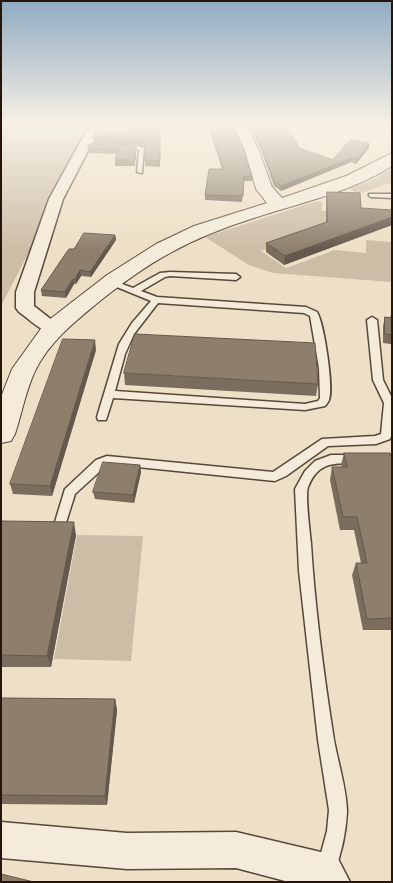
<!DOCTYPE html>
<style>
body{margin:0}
#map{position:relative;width:393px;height:883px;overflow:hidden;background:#eee0c6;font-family:"IM FELL Double Pica",serif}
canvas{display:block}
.frame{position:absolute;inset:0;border:2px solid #25150a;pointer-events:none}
</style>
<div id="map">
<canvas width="393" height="883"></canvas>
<div class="frame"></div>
</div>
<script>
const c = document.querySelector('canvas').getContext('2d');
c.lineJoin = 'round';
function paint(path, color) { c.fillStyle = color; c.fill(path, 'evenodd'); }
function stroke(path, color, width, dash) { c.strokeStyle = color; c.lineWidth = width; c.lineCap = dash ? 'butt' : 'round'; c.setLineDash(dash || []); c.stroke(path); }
const green = new Path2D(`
 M1,126H94L1,306Z
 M392,169V184H387L359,194L349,189L374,179Z
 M317,201L322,202V211L340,212L336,225L261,251L286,268L335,250L366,253V240L392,242V282L273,273L249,265L205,237Z
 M77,535L143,536L131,661L54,659Z`);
const service = new Path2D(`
 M119,145H136L144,148L142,173L137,172L139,150L119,147Z
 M369,194H392V198L371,197L369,196Z
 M170,272L236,274L240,277L236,280L170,276L165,277L141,291L157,297L306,307L317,312C324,323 334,389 329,400C329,401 325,406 325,406L305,410L113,398L106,420H98L97,417L119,344L132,323L151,301L107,283L111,280L133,288L160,273ZM158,303L304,313L310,316L319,368L320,398L318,401L305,404L115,391L125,354L134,334Z
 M372,317L377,320L383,380L392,398V434L390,439L376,444L328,446L286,476L275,481L108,464L75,494L64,529L50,534L45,533L44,529L45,525L55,522L65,489L96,460L107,456L273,472L322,439L375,436L381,434L384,403L373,380L367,320Z
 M331,455H358L364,459C355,472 323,449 308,487C305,496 310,532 311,544C315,609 324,676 334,740C338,762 347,791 347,812C346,832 341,856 333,875L326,877L319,875L317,868L327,831L329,810L318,740L299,571L295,489L305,471L315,461Z`);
const minor = new Path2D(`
 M89,126H101L63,199L34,292V306L62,328L60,332C44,336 31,320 19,312L16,308V292L49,199Z
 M1,822L127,833L236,832L325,853L338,859L350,882H289L236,868L127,869L1,858Z`);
const tertiary = new Path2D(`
 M233,126H247L259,151L272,187L282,198L346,176L392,153V166C354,191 300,203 257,217C190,238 149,261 95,305C72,324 50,342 36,369C26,389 22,413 15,434L11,441L1,443V397L12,369L45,323L107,275L156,244L194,226L267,203L256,189L245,151Z`);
const wall = new Path2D(`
 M132,126H160L159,131H160V167L145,166V147L143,145L94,144L93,138L130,132Z
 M208,126H233L252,176V181H244L242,202L205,200V195L222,169Z
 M249,126H284V129L299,148L333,160L369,143V148L356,164L351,162L281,191L274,186L261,150Z
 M136,146L135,166H115V160L117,154L89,153L88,148Z
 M327,192L361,208L392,210V225L284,265L266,252V243L326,223V200Z
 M115,235L116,240L91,277L81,276L76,284H74L66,298L42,296L41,290L74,249Z
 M392,311V381H391V344L383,343V326L385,317L390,318Z
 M96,350L52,496L13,494L10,484Z
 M124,373L318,384L316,396L125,385Z
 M344,453L392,459V630H363L352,575L356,563H361L354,530H340L330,480L332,467H342L341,465Z
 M140,465L141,472L134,503L95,499L93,492Z
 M1,521L76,535L51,667H1Z
 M1,698L115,699L117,710L107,805L1,804Z`);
const shadedWall = new Path2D(`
 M369,143V148L356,164L357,159Z
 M351,158V162L281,191V186Z
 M392,217V225L284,265L285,256Z
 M115,235L116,240L91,277L90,272Z
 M80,270L81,276L76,284L75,279Z
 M73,279L74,284L66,298L65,292Z
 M95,340L96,350L52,496L50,486Z
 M140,465L141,472L134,503L133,495Z
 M74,522L76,535L51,667L47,656Z
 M115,699L117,710L107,805L105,796Z`);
const building = new Path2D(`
 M132,126H158L156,131H160V161H145V142L143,140L93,138L97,131L130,132Z
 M210,126H233L243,147L252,176H244L243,196L205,195L209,169H223Z
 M252,126H284V129L290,130L299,148L333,160L350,140L369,143L357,159L351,158L281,186L274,181L261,146Z
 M90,144L136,146L135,160H115L119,148H88Z
 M327,192L360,193L361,208L392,210V217L285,256L266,243L327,222Z
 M84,233L115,235L90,272L80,270L75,279H73L65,292L41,290L66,253L69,249H74Z
 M385,317L392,318V335L385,334Z
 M135,334L315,343L318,384L124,373Z
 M63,339L95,340L50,486L10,484Z
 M344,453H390L392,459V618L367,619L356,563H367L357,517H343L332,467H347Z
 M103,462L140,465L133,495L93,492Z
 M1,521L74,522L47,656L1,655Z
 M1,698L115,699L105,796L1,795Z
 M1,874L34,882H1Z`);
paint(green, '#ccbda6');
stroke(service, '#574839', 3);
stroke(minor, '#574839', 3);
stroke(tertiary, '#574839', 2);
paint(service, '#f4ebda');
paint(minor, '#f4ebda');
paint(tertiary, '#f4ebda');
paint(wall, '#7a6d5d');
paint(shadedWall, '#63594c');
paint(building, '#8e7f6c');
stroke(building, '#63594c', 1);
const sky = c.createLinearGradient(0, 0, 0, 250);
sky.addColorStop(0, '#8faac1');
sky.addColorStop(0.5, '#f7f1e5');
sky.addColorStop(1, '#f7f1e500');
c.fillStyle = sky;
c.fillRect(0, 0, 393, 250);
</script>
